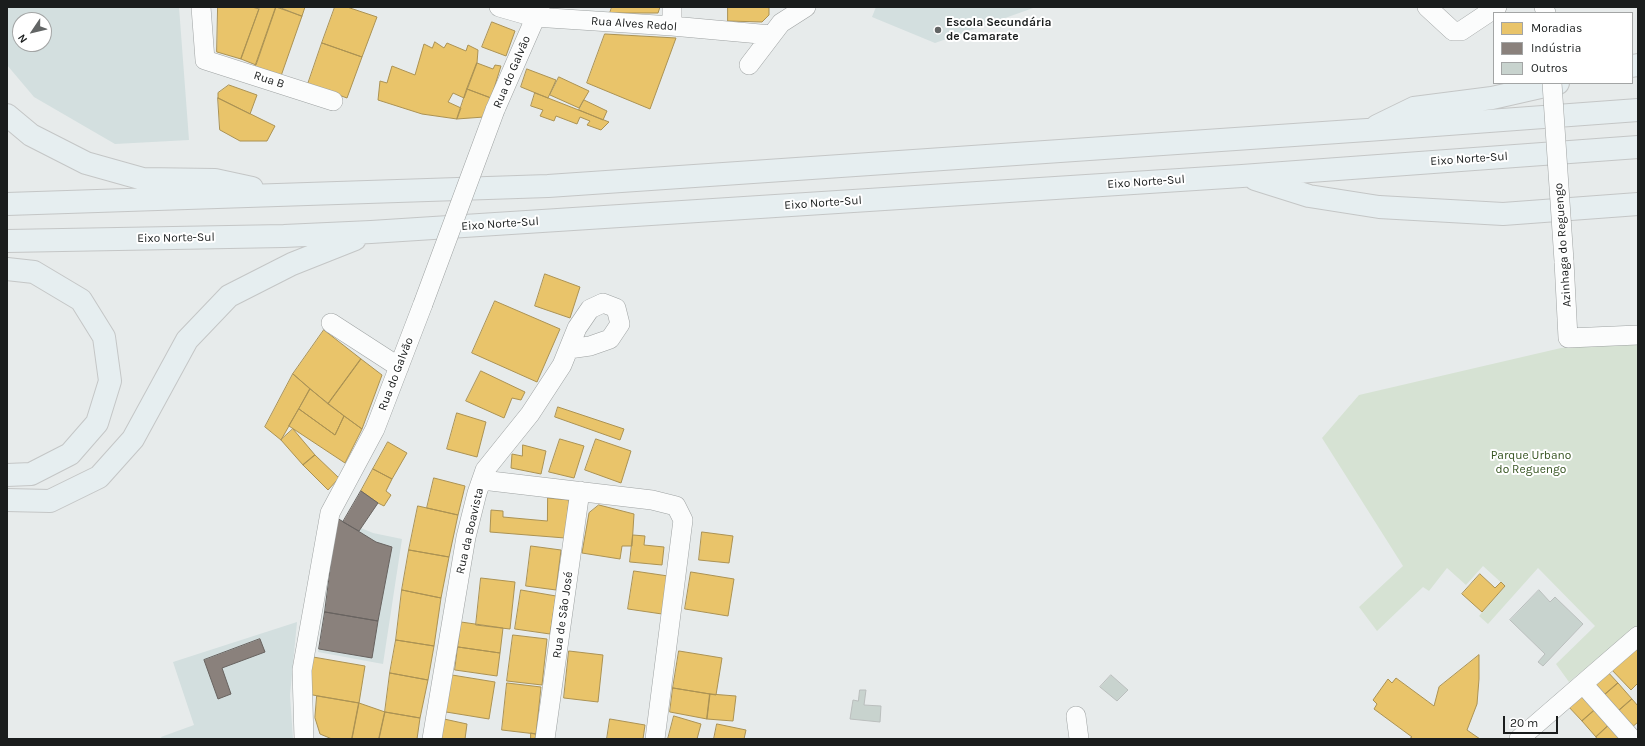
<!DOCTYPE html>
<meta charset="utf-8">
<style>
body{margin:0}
#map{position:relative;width:1645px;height:746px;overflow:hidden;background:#e7ebeb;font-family:Karla,sans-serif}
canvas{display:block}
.frame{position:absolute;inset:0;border:8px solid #1a1d1d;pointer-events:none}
.legend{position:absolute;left:1493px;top:12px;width:140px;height:72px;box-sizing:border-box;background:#fff;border:1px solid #a3a5a5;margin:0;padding:5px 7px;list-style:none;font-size:12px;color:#1a1d1d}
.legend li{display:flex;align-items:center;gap:8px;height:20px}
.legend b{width:20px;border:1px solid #a3a5a5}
.north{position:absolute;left:12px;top:12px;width:40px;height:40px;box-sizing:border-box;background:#fff;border:1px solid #a3a5a5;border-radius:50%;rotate:235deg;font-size:11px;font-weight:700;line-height:16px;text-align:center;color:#1a1d1d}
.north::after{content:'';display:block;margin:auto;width:14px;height:18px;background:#626565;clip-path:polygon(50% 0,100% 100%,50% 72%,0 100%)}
.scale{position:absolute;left:1503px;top:716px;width:55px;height:18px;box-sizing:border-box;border:2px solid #1a1d1d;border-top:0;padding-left:5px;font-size:12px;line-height:14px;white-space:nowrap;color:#1a1d1d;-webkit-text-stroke:3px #fff;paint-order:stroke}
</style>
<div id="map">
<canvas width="1645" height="746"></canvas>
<div class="frame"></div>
<ul class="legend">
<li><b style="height:11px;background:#e9c46a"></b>Moradias</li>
<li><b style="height:11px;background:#8a817c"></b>Indústria</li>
<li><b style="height:11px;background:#c8d3ce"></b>Outros</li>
</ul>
<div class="north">N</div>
<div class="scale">20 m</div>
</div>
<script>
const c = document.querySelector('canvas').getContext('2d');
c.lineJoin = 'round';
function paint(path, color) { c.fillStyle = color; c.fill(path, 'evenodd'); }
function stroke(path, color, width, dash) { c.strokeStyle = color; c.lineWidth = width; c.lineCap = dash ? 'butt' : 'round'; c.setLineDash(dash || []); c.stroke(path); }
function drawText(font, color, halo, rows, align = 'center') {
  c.font = font + ' Karla,sans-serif'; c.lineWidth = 4; c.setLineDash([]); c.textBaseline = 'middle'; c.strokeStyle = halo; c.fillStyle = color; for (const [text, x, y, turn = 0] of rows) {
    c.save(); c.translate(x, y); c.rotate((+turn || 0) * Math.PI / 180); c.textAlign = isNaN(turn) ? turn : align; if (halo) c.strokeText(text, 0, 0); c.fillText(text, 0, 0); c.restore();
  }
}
const built = new Path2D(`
 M7,7H179L189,140L115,144L34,97L7,65ZM20,20H44V44H20Z
 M876,7H1036L935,43L872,17Z
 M337,518L373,533L402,539L383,664L318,652Z
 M297,622L290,695L293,739H162L161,737L194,725L173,662Z`);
const green = new Path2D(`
 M1638,343V625L1569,682L1556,664L1595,626L1538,568L1488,624L1479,616L1505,586L1483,566L1466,585L1447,568L1429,591L1423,587L1377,631L1359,607L1403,566L1322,438L1359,395L1561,348Z`);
const homes = new Path2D(`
 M218,7H252L259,9L241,59L217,52Z
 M260,7H276L256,65L241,59Z
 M276,7L302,16L281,76L255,67Z
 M279,7H305L302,16Z
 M335,7H347L377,17L362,57L322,43Z
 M612,7H660L658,13H610Z
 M728,7H769V15L762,22L728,21Z
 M492,22L515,31L506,56L482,47Z
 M605,34L676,38L650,109L587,83Z
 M435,42L444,48L447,43L466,51L468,45L478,50L477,63L464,98L453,93L448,102L461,108L457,119L422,114L378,100L380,81L387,83L392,66L415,75L424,44L432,48Z
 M322,43L362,57L347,98L308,84Z
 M477,63L493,69L495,65L501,66L491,98L467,89Z
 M527,69L556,80L548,98L521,87Z
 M559,77L589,91L579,108L550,95Z
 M229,85L257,95L250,114L218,98V93Z
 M467,89L491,98L484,117L457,119Z
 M535,93L548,98L609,122L601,130L587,125L590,121L580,117L577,124L556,116L554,121L540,116L543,110L531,106Z
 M218,98L275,126L267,141H240L220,130Z
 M584,100L607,111L603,120L579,110Z
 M545,274L580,287L570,318L535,306Z
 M495,301L560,329L537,382L472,353Z
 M324,330L361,359L328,404L293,374Z
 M361,359L382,375L362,429L328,404Z
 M481,371L525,392L521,400L512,398L504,418L466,401Z
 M293,374L310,389L281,440L265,427Z
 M310,389L344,416L335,435L299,409Z
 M558,407L624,429L620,440L555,417Z
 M299,409L335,435L344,416L362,429L345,463L289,426Z
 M457,413L486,422L477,457L447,449Z
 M293,429L315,455L303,465L281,440Z
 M560,439L584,446L574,478L549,472Z
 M596,439L631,451L621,483L585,470Z
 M388,442L407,453L392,479L373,469Z
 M523,445L546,451L541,474L511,468L512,454L522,456Z
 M315,455L339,478L328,490L303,465Z
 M373,469L392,479L386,491L391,495L384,506L378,503L361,491Z
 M434,478L465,486L458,515L427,508Z
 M548,498L569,500L565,538L490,532L491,510L503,511V517L547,521Z
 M599,505L634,514L632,546H622L620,559L582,553L589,513Z
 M418,506L458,515L449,557L409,550Z
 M702,532L733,536L729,563L699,560Z
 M633,535L645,536L644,545L664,547L662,565L630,562Z
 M531,546L561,550L556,590L526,586Z
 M409,550L449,557L441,598L402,590Z
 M634,571L668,576L662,614L628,609Z
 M691,572L734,579L728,616L685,609Z
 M1480,574L1495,588L1501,582L1505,586L1482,612L1462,594Z
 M481,578L515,582L510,629L476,625Z
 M402,590L441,598L434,646L396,640Z
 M521,590L556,596L550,634L515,629Z
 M461,622L503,628L500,653L458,647Z
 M513,635L547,639L542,685L507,681Z
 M396,640L434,646L428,680L390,673Z
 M1638,641V683L1631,690L1610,668Z
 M458,647L500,653L497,676L455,670Z
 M569,651L603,655L598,702L564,698Z
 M679,651L722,658L716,695L673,688Z
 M1479,655V679L1477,704L1467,730L1480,739H1409L1412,737L1374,709L1377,704L1373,700L1388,679L1392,683L1396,678L1434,706L1439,687Z
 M313,657L365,666L359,703L307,694Z
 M1606,670L1618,683L1602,697L1591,683Z
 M390,673L428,680L420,718L385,712Z
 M452,675L495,682L489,719L446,712Z
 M507,683L541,687L536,734L502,730Z
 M1618,683L1632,699L1616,713L1602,697Z
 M673,688L710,694L707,719L670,712Z
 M1583,691L1598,707L1582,721L1567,705Z
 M710,694L736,696L733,721L707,719Z
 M317,696L359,703L352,739H332L320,734L315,718Z
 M1632,699L1638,706V722L1630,729L1616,713Z
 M359,703L385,712L379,739H352Z
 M1598,707L1611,723L1596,737L1582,721Z
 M385,712L420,718L417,739H379Z
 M674,716L701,724L697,739H668Z
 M444,719L467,724L465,739H441Z
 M610,719L645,725L643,739H607Z
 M1611,723L1625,739H1597L1596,737Z
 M717,724L746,730L744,739H714Z
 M531,733L536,734L535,739H531Z`);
const industry = new Path2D(`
 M361,491L378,503L359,531L343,522Z
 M337,518L376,542L392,547L378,621L325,612Z
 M325,612L378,621L372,658L319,649Z
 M260,639L265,652L222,668L231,694L218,699L204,660Z`);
const building = new Path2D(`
 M1539,590L1550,602L1555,597L1583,624L1543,666L1538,662L1545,654L1510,620Z
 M1111,675L1128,690L1117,701L1100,687Z
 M860,690H866L864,705L881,706L880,722L850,719L853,700L858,701Z`);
const street = new Path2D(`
 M201,7L205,60L333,101
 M499,7L534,17L672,26L771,35
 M1427,7L1453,31H1461L1497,7
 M1544,7L1546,13
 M672,26V7
 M749,65L781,23L806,7
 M495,110L540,7
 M1564,261L1568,338L1638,335
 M331,323L399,367
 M482,480L652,500L676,506L683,520L655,739
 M1583,684L1632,739
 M1076,716L1079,739
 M304,739L302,670L330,513L375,429L423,304
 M432,739L466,537L477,493L485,470L530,414L562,365L577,328L590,309L603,303L616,308L620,324L610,339L590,346L569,349
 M545,739L580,491
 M1519,739L1638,636`);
const highway = new Path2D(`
 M1632,66L1638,65
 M7,115L31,135L86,163L143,179L215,180L252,188
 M1377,126L1414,108L1492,98L1558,83
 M1255,179L1309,196L1379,207L1503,214L1638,204
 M7,204L548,186L1367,130L1638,110
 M7,241L284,236L371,232L1242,176L1638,147
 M7,269L34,272L81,300L104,337L110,381L97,423L70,454L31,474L7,475
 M7,500L50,501L99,477L133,439L187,340L229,296L292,264L355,239`);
const streetBridge = new Path2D(`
 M1552,83L1564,261
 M423,304L495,110`);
const markers = [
 [938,30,4,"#626565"]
];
const poiNames = [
 ["Escola Secundária",946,23],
 ["de Camarate",946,37]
];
const streetNames = [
 ["Rua Alves Redol",634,24,4],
 ["Rua do Galvão",512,72,-67],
 ["Rua B",269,80,18],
 ["Eixo Norte-Sul",1469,159,-4],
 ["Eixo Norte-Sul",1146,182,-4],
 ["Eixo Norte-Sul",823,203,-4],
 ["Eixo Norte-Sul",500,224,-4],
 ["Eixo Norte-Sul",176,238,-1],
 ["Azinhaga do Reguengo",1563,245,-94],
 ["Rua do Galvão",396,374,-69],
 ["Rua da Boavista",470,531,-77],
 ["Rua de São José",563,615,-82]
];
const parkNames = [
 ["Parque Urbano",1531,456],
 ["do Reguengo",1531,470]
];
paint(built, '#d3dfdf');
paint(green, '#d6e2d3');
paint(homes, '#e9c46a');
stroke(homes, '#ab9253', 1);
paint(industry, '#8a817c');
stroke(industry, '#686360', 1);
paint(building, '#c8d3ce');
stroke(building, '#babebd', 1);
stroke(street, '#9ea2a2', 20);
stroke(highway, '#c4c6c6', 24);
stroke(street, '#fbfcfc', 19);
stroke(highway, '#e6eef0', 22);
stroke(streetBridge, '#9ea2a2', 20, []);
stroke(streetBridge, '#fbfcfc', 19);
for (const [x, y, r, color] of markers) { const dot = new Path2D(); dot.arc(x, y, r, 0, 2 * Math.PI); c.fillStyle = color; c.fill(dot); stroke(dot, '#fff', 1.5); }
drawText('bold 12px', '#1a1d1d', '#fff', poiNames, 'left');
drawText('12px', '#1a1d1d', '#fff', streetNames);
drawText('12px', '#35531f', '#fff', parkNames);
</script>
